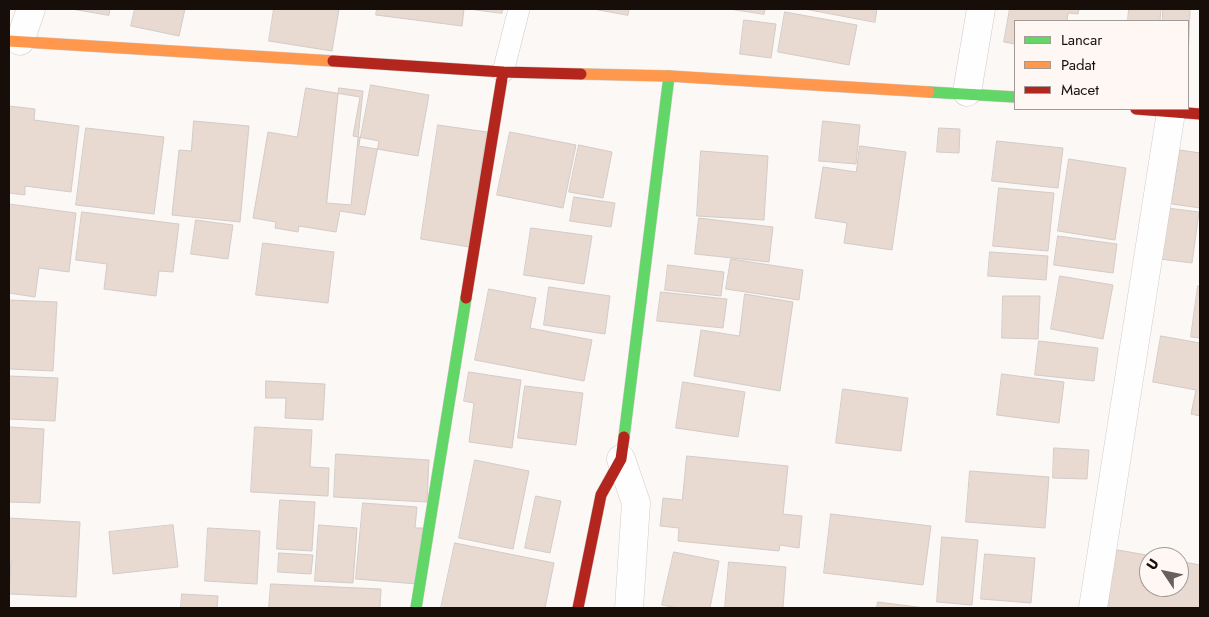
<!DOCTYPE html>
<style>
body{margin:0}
#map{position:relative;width:1209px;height:617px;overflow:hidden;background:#fcf8f6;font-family:Jost,sans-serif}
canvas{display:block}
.frame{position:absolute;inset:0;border:10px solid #180e09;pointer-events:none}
.legend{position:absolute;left:1014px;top:20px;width:175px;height:90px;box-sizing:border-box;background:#fef7f4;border:1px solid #a29a96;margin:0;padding:6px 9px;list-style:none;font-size:15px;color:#180e09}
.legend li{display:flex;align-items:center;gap:10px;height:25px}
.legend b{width:25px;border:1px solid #a29a96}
.north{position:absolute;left:1139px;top:547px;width:50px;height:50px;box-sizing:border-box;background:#fef7f4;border:1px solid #a29a96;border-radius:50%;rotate:304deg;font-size:14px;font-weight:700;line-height:20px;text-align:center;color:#180e09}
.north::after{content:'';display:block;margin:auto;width:18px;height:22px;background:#68605c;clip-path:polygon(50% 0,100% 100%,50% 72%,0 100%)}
</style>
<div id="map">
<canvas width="1209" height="617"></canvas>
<div class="frame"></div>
<ul class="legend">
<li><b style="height:6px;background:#63d668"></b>Lancar</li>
<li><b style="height:6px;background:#ff974d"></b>Padat</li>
<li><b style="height:6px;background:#b3261e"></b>Macet</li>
</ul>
<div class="north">U</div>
</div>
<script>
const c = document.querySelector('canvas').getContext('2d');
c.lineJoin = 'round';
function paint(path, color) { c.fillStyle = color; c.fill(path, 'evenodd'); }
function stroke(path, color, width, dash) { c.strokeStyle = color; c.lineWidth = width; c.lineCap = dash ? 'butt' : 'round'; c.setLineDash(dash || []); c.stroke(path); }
const building = new Path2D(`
 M72,9H110L109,15Z
 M135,9H185L179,36L131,26Z
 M274,9H339L332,51L269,41Z
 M377,9H464L462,26L376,15Z
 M469,9H503L502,13Z
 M594,9H629L628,15Z
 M730,9H765L764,14Z
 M805,9H877L875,22Z
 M1010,9H1079L1078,14L1068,13L1067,21H1015V44L1004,42Z
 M1129,9H1161L1160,21H1128Z
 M1163,9H1190L1188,61V21H1163Z
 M785,12L857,25L849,65L778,52Z
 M744,20L776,24L771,58L740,54Z
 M371,85L429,95L418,156L359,146Z
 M306,88L360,97L353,136L379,141L365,215L340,211L336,232L299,226L298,232L275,228L276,222L253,218L268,132L297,137Z
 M339,88L363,91L351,205L327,203Z
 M9,106L35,109L34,120L79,126L71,192L25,186V195L9,193Z
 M194,121L249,126L240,222L172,215L179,150L191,151Z
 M823,121L860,125L856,164L819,161Z
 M438,125L487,132L469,247L421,239Z
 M86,128L164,137L154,214L76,205Z
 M939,128L960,129L959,153L937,152Z
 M510,132L576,145L563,208L497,195Z
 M997,141L1063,148L1058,188L992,181Z
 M579,145L612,152L603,198L569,192Z
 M860,146L906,152L892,250L844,243L847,223L815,218L823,167L856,172Z
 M1180,150L1200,153V208L1172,204Z
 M701,151L768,156L764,220L697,216Z
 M1069,159L1126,168L1115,240L1058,231Z
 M999,188L1054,193L1048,251L993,246Z
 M574,197L615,203L611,227L570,221Z
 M9,204L76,213L69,272L39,268L35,297L9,293Z
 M1167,208L1199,212L1192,263L1160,259Z
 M82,212L179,224L173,272L159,271L156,296L104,289L107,264L76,260Z
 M699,218L773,227L769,262L695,254Z
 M196,220L233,225L228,259L191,254Z
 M531,228L592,236L584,284L524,275Z
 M1058,236L1117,244L1113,273L1054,265Z
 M263,243L334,252L328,303L256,295Z
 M990,252L1048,256L1046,280L988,276Z
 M731,259L803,270L799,300L726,289Z
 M668,265L724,272L721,296L665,290Z
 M1060,276L1113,285L1103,339L1051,329Z
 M1198,286L1200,287V338L1191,337Z
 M549,287L610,296L605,334L544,325Z
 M489,289L536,298L530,328L592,340L584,381L475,360Z
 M661,292L727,299L723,328L657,321Z
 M745,294L793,302L780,391L694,376L701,330L739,336Z
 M1003,296H1040L1038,339L1002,338Z
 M9,300L57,302L53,371L9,369Z
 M1161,336L1200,343V416L1191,414L1196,390L1153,382Z
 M1039,341L1098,348L1094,381L1035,375Z
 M469,372L521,380L512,448L469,442L474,403L464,401Z
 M1002,374L1064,382L1059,423L997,415Z
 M9,376L58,378L55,421L9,419Z
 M266,381L325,384L323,420L285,418L286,398H266Z
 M683,382L745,392L738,437L676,428Z
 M525,386L583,393L576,445L518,438Z
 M843,389L908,398L901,451L836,443Z
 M9,427L44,429L40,503L9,502Z
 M255,427L312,430L310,467L329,468L328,496L251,492Z
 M1054,448L1089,450L1087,479L1053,478Z
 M336,454L429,460L427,502L334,497Z
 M687,456L788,466L783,514L802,516L799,548L780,545L779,551L678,541L679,528L660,526L663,498L682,500Z
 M475,460L529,471L513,549L459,538Z
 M970,471L1049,477L1045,528L966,522Z
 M536,496L561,501L550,553L525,548Z
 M280,500L315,502L312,551L277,549Z
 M363,503L417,507L415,528H423L417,584L356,579Z
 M831,514L931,526L923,585L824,573Z
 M9,518L80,522L76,597L9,594L11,560H9Z
 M173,525L178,567L113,574L109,532Z
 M319,525L357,528L353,583L315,581Z
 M208,528L260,531L257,584L205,581Z
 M942,537L978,540L972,605L937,602Z
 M455,543L554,563L545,608H441Z
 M1112,549L1158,557H1149V587H1179V561L1200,565V608H1101Z
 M674,552L719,561L710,608H678L662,605Z
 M279,553L313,555L311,574L278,572Z
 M985,554L1035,558L1031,603L981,599Z
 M729,562L786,567L783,608H725Z
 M271,584L381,589L380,608H269Z
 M182,594L218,596L217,608H181Z
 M878,602L925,608H877Z`);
const lane = new Path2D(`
 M503,72L519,9`);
const street = new Path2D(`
 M20,41L31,9
 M967,92L981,9
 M621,459L636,503L629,608
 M1093,608L1171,112`);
const fast = new Path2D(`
 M929,92L1015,97
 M624,437L669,76
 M416,608L466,298`);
const slow = new Path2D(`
 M9,41L333,61
 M581,74L669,76L929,92`);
const jam = new Path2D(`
 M333,61L503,72L581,74
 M1136,109L1200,114
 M466,298L503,72
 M578,608L601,495L621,459L624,437`);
paint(building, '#e8d9d1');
stroke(building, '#d2cbc7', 1);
stroke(lane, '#d2cbc7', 22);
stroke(street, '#d2cbc7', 29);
stroke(fast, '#d2cbc7', 12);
stroke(slow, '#d2cbc7', 12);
stroke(jam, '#d2cbc7', 12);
stroke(lane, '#fffefe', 21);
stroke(street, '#fffefe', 28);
stroke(fast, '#63d668', 11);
stroke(slow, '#ff974d', 11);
stroke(jam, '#b3261e', 11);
</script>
